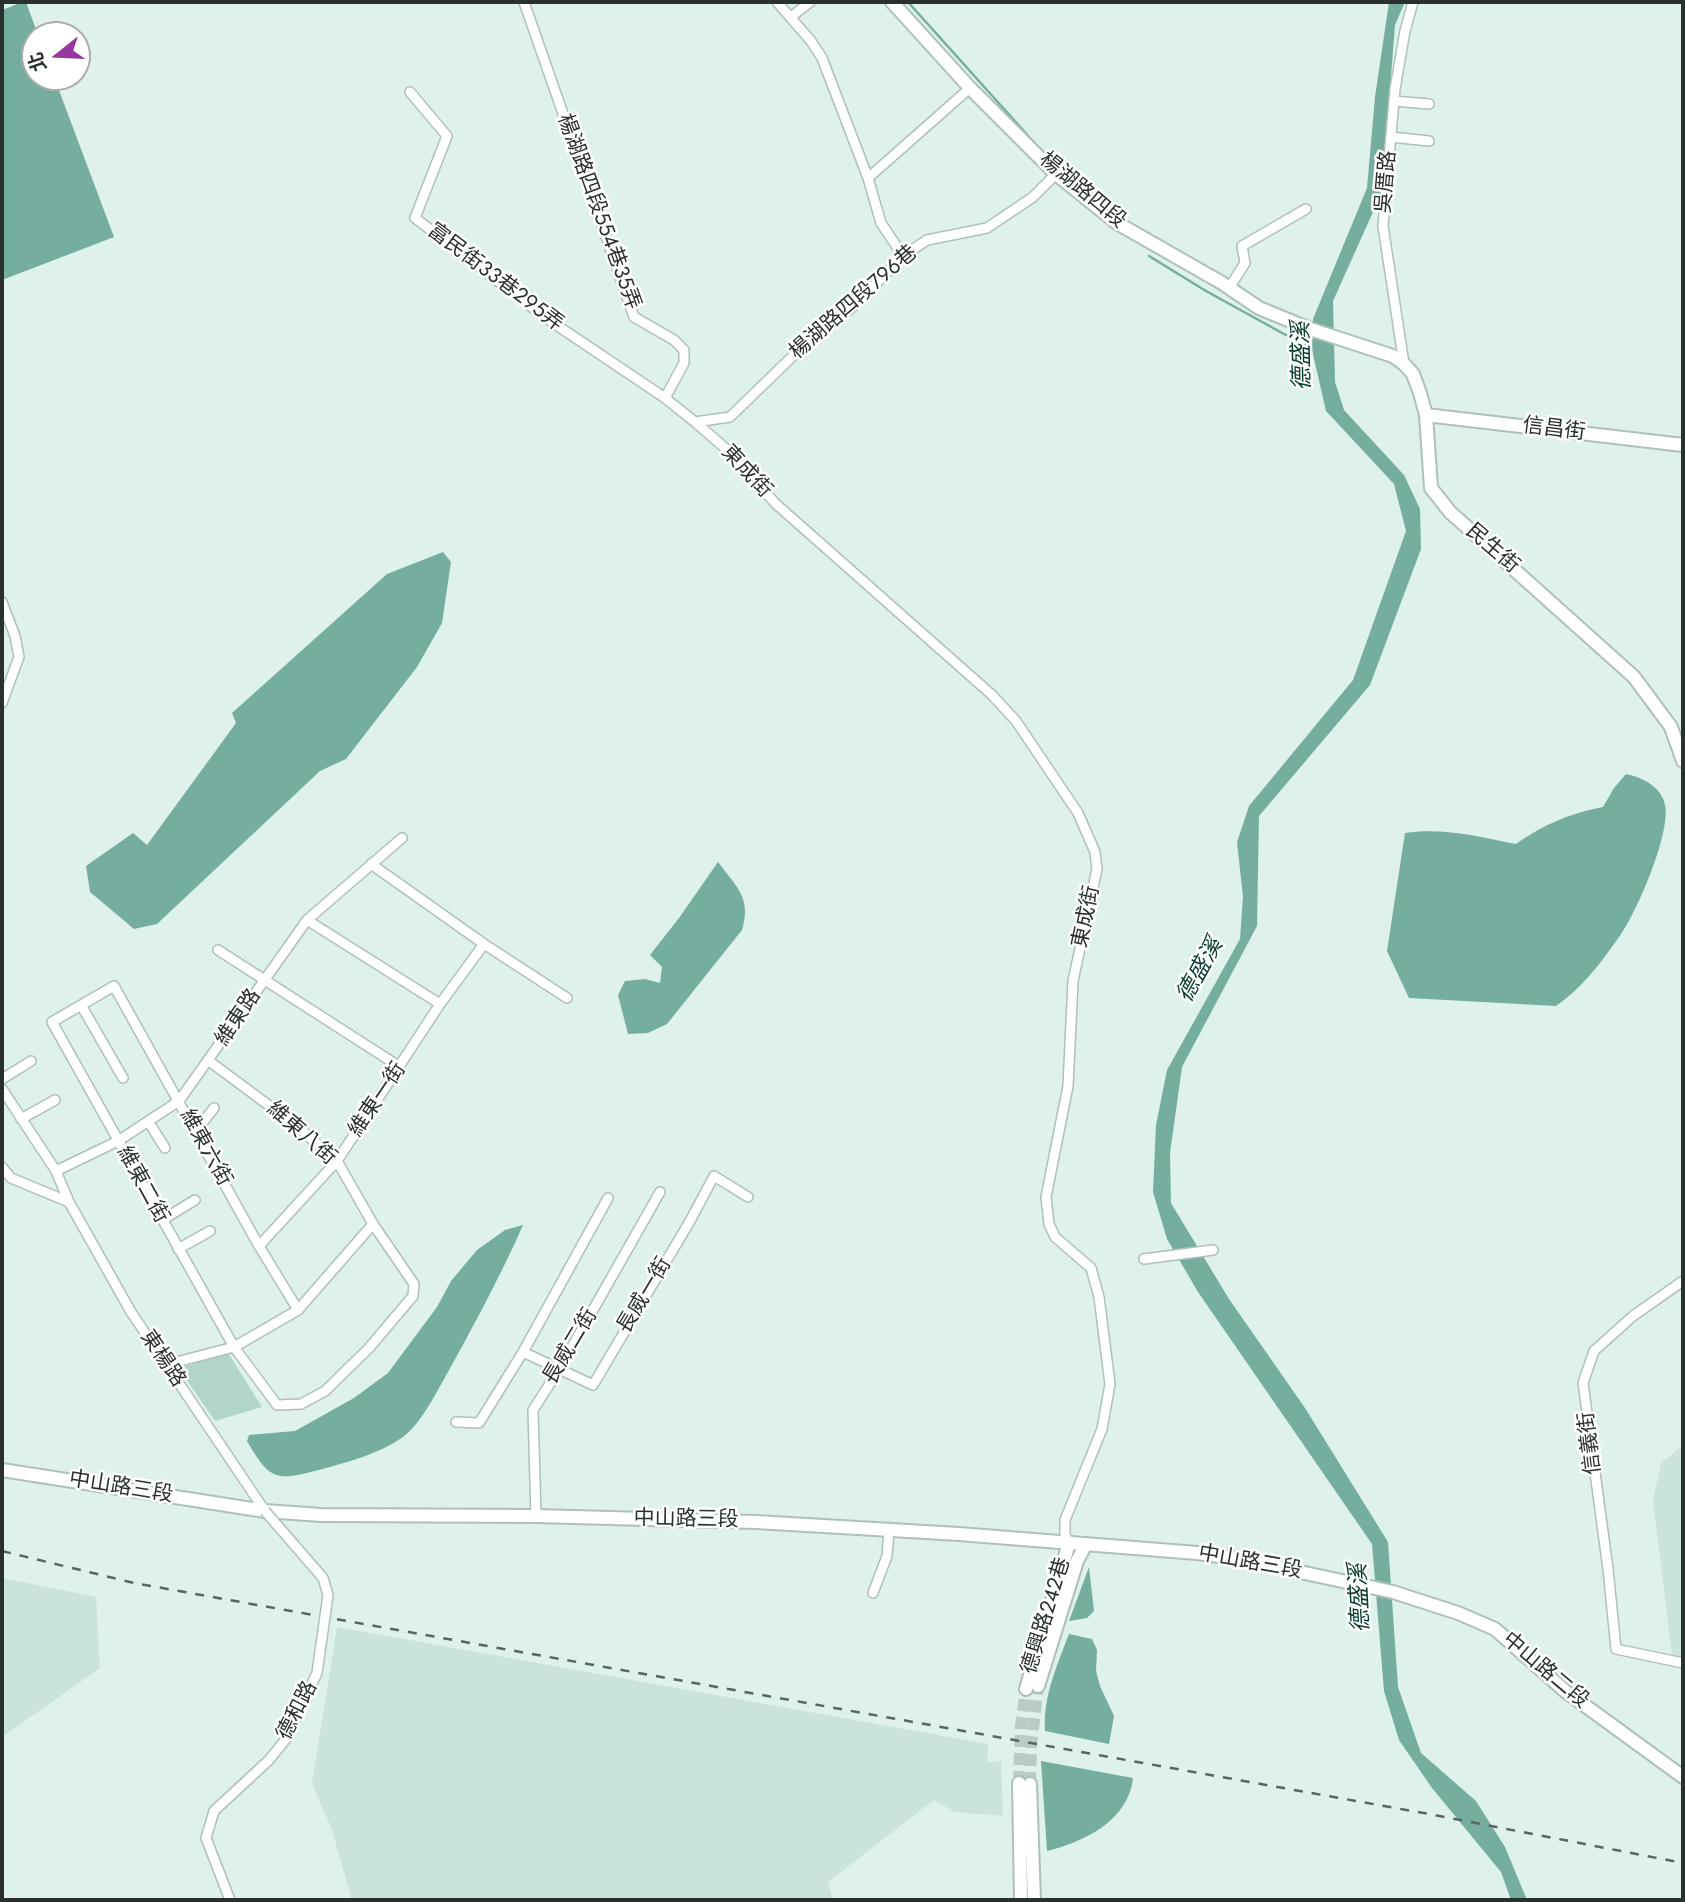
<!DOCTYPE html>
<meta charset="utf-8">
<style>
body{margin:0}
#map{position:relative;width:1685px;height:1902px;overflow:hidden;background:#def1eb;font-family:Jost,"Noto Sans TC",sans-serif}
canvas{display:block}
.frame{position:absolute;inset:0;border:4px solid #29302e;pointer-events:none}
.north{position:absolute;left:21px;top:21px;width:70px;height:70px;box-sizing:border-box;background:#fff;border:2px solid #a9acab;border-radius:50%;rotate:252deg;font-size:19px;font-weight:700;line-height:28px;text-align:center;color:#29302e}
.north::after{content:'';display:block;margin:auto;width:24px;height:32px;background:#97379f;clip-path:polygon(50% 0,100% 100%,50% 72%,0 100%)}
</style>
<div id="map">
<canvas width="1685" height="1902"></canvas>
<div class="frame"></div>
<div class="north">北</div>
</div>
<script>
const c = document.querySelector('canvas').getContext('2d');
c.lineJoin = 'round';
function paint(path, color) { c.fillStyle = color; c.fill(path, 'evenodd'); }
function stroke(path, color, width, dash) { c.strokeStyle = color; c.lineWidth = width; c.lineCap = dash ? 'butt' : 'round'; c.setLineDash(dash || []); c.stroke(path); }
function drawText(font, color, halo, rows, align = 'center') {
  c.font = font + ' Jost,"Noto Sans TC",sans-serif'; c.lineWidth = 5; c.setLineDash([]); c.textBaseline = 'middle'; c.strokeStyle = halo; c.fillStyle = color; for (const [text, x, y, turn = 0] of rows) {
    c.save(); c.translate(x, y); c.rotate((+turn || 0) * Math.PI / 180); c.textAlign = isNaN(turn) ? turn : align; if (halo) c.strokeText(text, 0, 0); c.fillText(text, 0, 0); c.restore();
  }
}
const built = new Path2D(`
 M1683,1445V1657L1672,1655L1653,1501L1661,1463Z
 M2,1578L96,1597L100,1668L2,1737Z
 M337,1627L988,1744L987,1762L1001,1761L1003,1816L955,1812L934,1800L828,1882L833,1900H352L331,1827L312,1784Z`);
const green = new Path2D(`
 M227,1351L262,1407L215,1421L179,1369Z`);
const water = new Path2D(`
 M23,2H26L38,35H35V77H54L114,237L2,280V10Z
 M1389,2H1405L1395,25L1382,192L1333,301L1335,382L1344,410L1404,475L1420,509L1421,549L1370,685L1259,816L1257,926L1182,1067L1170,1153L1171,1203L1229,1299L1305,1408L1388,1542L1398,1687L1421,1753L1476,1801L1505,1847L1527,1900H1511L1501,1872L1432,1788L1399,1740L1384,1691L1372,1544L1198,1292L1167,1239L1153,1192L1156,1125L1167,1070L1240,939L1243,897L1237,842L1249,806L1353,680L1406,531L1394,484L1326,411L1312,350L1313,319L1367,188L1375,97Z
 M443,552L451,562L442,623L417,667L346,759L320,771L157,924L134,929L90,892L86,866L133,833L147,845L236,723L232,713L387,574Z
 M1626,774C1642,777 1662,787 1665,805C1671,834 1635,917 1617,940C1599,965 1581,989 1556,1006L1409,998L1387,951L1405,833C1442,827 1480,837 1516,844C1545,824 1568,814 1603,807L1614,788Z
 M718,862C736,886 752,898 742,930L667,1024L648,1033L628,1034L618,995L625,981L645,979L660,983L662,967L650,955L679,918Z
 M523,1225C501,1275 475,1323 448,1372C437,1391 421,1424 403,1437C379,1454 348,1462 319,1470C276,1481 270,1481 247,1441L249,1435L295,1431L354,1398L388,1373L437,1307L451,1281L477,1250L505,1230Z
 M1089,1567L1094,1611L1087,1618L1069,1621Z
 M1069,1634L1092,1639L1097,1650L1096,1671L1100,1686L1114,1716L1109,1744L1045,1731C1043,1696 1057,1666 1069,1634Z
 M1041,1761L1133,1778C1129,1820 1084,1842 1047,1851Z`);
const stream = new Path2D(`
 M908,2L1039,148
 M1149,256L1206,291L1313,350`);
const secondaryTunnel = new Path2D(`
 M1019,1783L1021,1726L1026,1689
 M1030,1784L1031,1746L1038,1686`);
const street = new Path2D(`
 M524,2L634,317L674,340L684,350V363L665,398
 M777,2L811,41L822,58L868,178L881,223L903,256
 M791,17L810,2
 M410,92L447,136L415,218L546,318L665,398L695,422L725,448L776,504L992,695L1016,721L1078,813L1095,852L1097,869L1073,981L1068,1086L1046,1197L1049,1224L1055,1237L1091,1268L1099,1297L1110,1384L1102,1429L1065,1520V1535L1069,1543
 M1394,101L1429,104
 M1391,137L1429,141
 M868,178L970,88
 M1229,288L1245,263L1242,246L1306,209
 M1404,364L1383,226L1395,89L1405,31L1413,2
 M695,422L730,417L796,353L856,304L903,256L927,240L987,228L1033,197L1056,174
 M2,602L15,636L19,657L2,703
 M371,864L484,944L567,998
 M307,920L440,1004
 M218,950L400,1067
 M81,1005L123,1078
 M209,1061L298,1127L337,1161L373,1224L414,1284L413,1296L369,1348L325,1391L301,1404L277,1405L234,1347L52,1022L114,986L259,1246L298,1310
 M2,1079L31,1061
 M2,1089L56,1171L69,1202
 M21,1119L55,1100
 M148,1121L165,1148
 M196,1131L214,1108
 M2,1167L11,1178L69,1202L131,1312L265,1511
 M56,1171L118,1141L179,1101L307,920L402,838
 M162,1220L195,1200
 M259,1246L337,1161L440,1004L484,944
 M178,1249L210,1231
 M1144,1259L1213,1250
 M1683,1281L1633,1316L1594,1351L1583,1383L1608,1569L1616,1649L1683,1663
 M523,1352L593,1385L690,1221L714,1176L748,1197
 M165,1365L234,1347L298,1310L373,1224
 M456,1422L479,1423L523,1352L608,1198
 M536,1516L533,1410L560,1368L660,1192
 M873,1593L887,1556L889,1530
 M230,1900L206,1838L214,1811L269,1760`);
const secondary = new Path2D(`
 M892,2L970,88L1056,174L1117,223L1222,283L1259,308L1310,329L1393,356L1404,364L1413,374L1420,393L1426,415L1431,488L1450,512L1634,677L1671,727L1683,761
 M1426,415L1683,445
 M2,1470L265,1511L321,1515L536,1516L756,1522L959,1534L1197,1553L1240,1559L1393,1592L1458,1613L1495,1629L1565,1691L1683,1777
 M1038,1686L1077,1561L1086,1544
 M1026,1689L1069,1543
 M1019,1783L1021,1900
 M1030,1784L1034,1900`);
const rail = new Path2D(`
 M2,1551L134,1583L1429,1814L1683,1863`);
const streetBridge = new Path2D(`
 M265,1511L323,1578L328,1595L317,1673L286,1739L269,1760`);
const streetNames = [
 ["吳厝路",1387,182,-85],
 ["楊湖路四段",1082,191,40],
 ["楊湖路四段554巷35弄",598,212,70],
 ["富民街33巷295弄",495,278,37],
 ["楊湖路四段796巷",854,303,-41],
 ["信昌街",1554,430,7],
 ["東成街",746,472,47],
 ["民生街",1492,549,41],
 ["東成街",1087,917,-78],
 ["維東路",239,1018,-56],
 ["維東一街",378,1100,-56],
 ["維東八街",301,1134,41],
 ["維東六街",205,1148,61],
 ["維東二街",142,1185,61],
 ["長威一街",645,1296,-59],
 ["長威二街",571,1347,-59],
 ["東楊路",162,1359,56],
 ["信義街",1591,1443,-97],
 ["中山路三段",121,1488,9],
 ["中山路三段",686,1520,1],
 ["中山路三段",1250,1563,10],
 ["德興路242巷",1047,1616,-73],
 ["中山路二段",1545,1671,40],
 ["德和路",298,1711,-63]
];
const waterNames = [
 ["德盛溪",1303,356,-91],
 ["德盛溪",1201,971,-61],
 ["德盛溪",1361,1598,-93]
];
paint(built, '#cae4dd');
paint(green, '#b2d5ca');
paint(water, '#75ae9e');
stroke(stream, '#75ae9e', 2.5);
stroke(secondaryTunnel, '#bacac5', 12, [12, 6]);
stroke(street, '#aec0ba', 12);
stroke(secondary, '#aec0ba', 16);
stroke(street, '#fff', 9);
stroke(secondary, '#fff', 12);
stroke(rail, '#5a6461', 2.5, [9, 9]);
stroke(streetBridge, '#aec0ba', 12, []);
stroke(streetBridge, '#fff', 9);
drawText('21px', '#29302e', '#fff', streetNames);
drawText('italic 23px', '#073d31', '#fff', waterNames);
</script>
